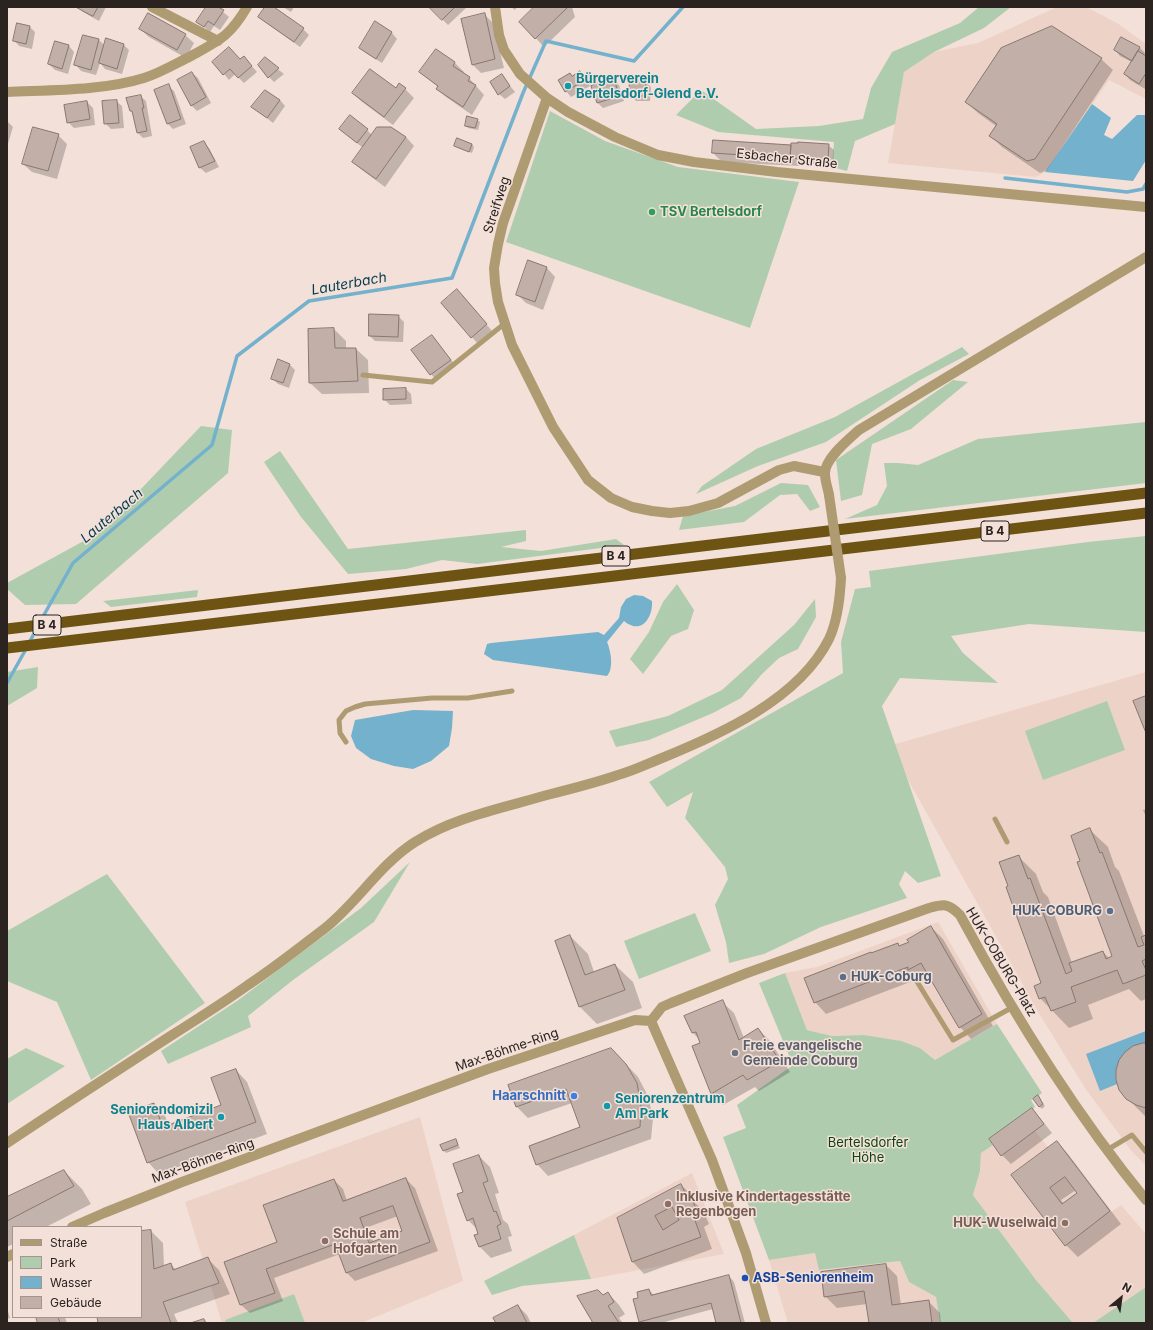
<!DOCTYPE html>
<meta charset="utf-8">
<style>
body{margin:0}
#map{position:relative;width:1153px;height:1330px;overflow:hidden;background:#f3e0d8;font-family:Inter,sans-serif}
canvas{display:block}
.frame{position:absolute;inset:0;border:8px solid #2a2320;pointer-events:none}
.legend{position:absolute;left:12px;top:1226px;width:130px;height:92px;box-sizing:border-box;background:#f3e0d8;border:1px solid #a3948e;margin:0;padding:5px 7px;list-style:none;font-size:12px;color:#2a2320}
.legend li{display:flex;align-items:center;gap:8px;height:20px}
.legend b{width:20px;border:1px solid #a3948e}
.north{position:absolute;left:1101px;top:1278px;width:40px;height:40px;-webkit-text-stroke:3px #f3e0d8;paint-order:stroke;rotate:29deg;font-size:11px;font-weight:700;line-height:16px;text-align:center;color:#2a2320}
.north::after{content:'';display:block;margin:auto;width:14px;height:18px;background:#2a2320;clip-path:polygon(50% 0,100% 100%,50% 72%,0 100%)}
</style>
<div id="map">
<canvas width="1153" height="1330"></canvas>
<div class="frame"></div>
<ul class="legend">
<li><b style="height:5px;background:#ae9b72"></b>Straße</li>
<li><b style="height:11px;background:#afcdae"></b>Park</li>
<li><b style="height:11px;background:#74b1cc"></b>Wasser</li>
<li><b style="height:11px;background:#c2b0a8"></b>Gebäude</li>
</ul>
<div class="north">N</div>
</div>
<script>
const c = document.querySelector('canvas').getContext('2d');
c.lineJoin = 'round';
function paint(path, color) { c.fillStyle = color; c.fill(path, 'evenodd'); }
function stroke(path, color, width, dash) { c.strokeStyle = color; c.lineWidth = width; c.lineCap = dash ? 'butt' : 'round'; c.setLineDash(dash || []); c.stroke(path); }
function drawText(font, color, halo, rows, align = 'center') {
  c.font = font + ' Inter,sans-serif'; c.lineWidth = 3; c.setLineDash([]); c.textBaseline = 'middle'; c.strokeStyle = halo; c.fillStyle = color; for (const [text, x, y, turn = 0] of rows) {
    c.save(); c.translate(x, y); c.rotate((+turn || 0) * Math.PI / 180); c.textAlign = isNaN(turn) ? turn : align; if (halo) c.strokeText(text, 0, 0); c.fillText(text, 0, 0); c.restore();
  }
}
const built = new Path2D(`
 M1057,7H1086L1117,23L1146,44V99L1109,80L1045,172L1036,177L888,163L904,72L934,52L978,43Z
 M1146,672V1166L1130,1149L1085,1088L1040,1015L889,746Z
 M938,922L997,1024L935,1060L920,1048L864,1035L832,1036L807,1030L785,973L817,967Z
 M420,1117L463,1281L361,1323H222L185,1202Z
 M1035,1131L1048,1147L1057,1141L1111,1212L1121,1205L1146,1234V1287L1093,1323H1073L1036,1280L973,1195L980,1171L981,1153L993,1145L1001,1155Z
 M692,1173L724,1254L591,1279L574,1235Z
 M815,1253L820,1270L900,1261L909,1282L936,1297L940,1323H788L769,1260Z`);
const green = new Path2D(`
 M979,7H1011L984,28L934,52L904,72L895,124L855,141L847,171L832,167L834,142L718,132L676,115L701,90L756,129L819,126L863,119L871,88L892,52L960,23Z
 M550,111L605,141L678,167L799,182L750,328L506,242Z
 M962,347L969,354L920,380L826,442L758,466L696,494L702,486L756,449L835,417Z
 M953,380L968,382L911,429L872,444L862,495L841,501L836,460Z
 M1146,422V483L845,519L877,505L887,486L884,463H898L918,465L978,439Z
 M201,426L232,430L228,473L76,604L25,605L7,589V583L100,532Z
 M280,451L348,549L526,530V541L501,547L541,551L616,539L624,545L477,564L442,560L406,569L348,574L301,517L264,462Z
 M781,483L808,485L820,507L810,511L797,494L780,495L744,522L679,530L683,516L735,506Z
 M1146,536V632L1029,624L951,636L963,653L998,683L900,678L882,706L941,876L918,883L905,871L899,884L907,898L821,927L764,954L729,963L726,942L715,905L728,879L725,867L685,818L693,792L667,807L649,782L843,673L841,642L855,589L871,587L869,571L1088,542Z
 M677,584L694,610L688,629L671,636L643,674L630,659L649,632L663,602Z
 M198,590L197,597L111,607L103,601Z
 M815,599L816,617L798,649L779,658L762,674L741,698L713,713L649,740L616,747L609,731L668,716L722,690L794,625Z
 M38,667L37,688L7,706V672Z
 M1107,701L1125,750L1043,780L1025,731Z
 M410,862L374,922L293,980L248,1016L251,1027L168,1064L161,1051L237,1001L361,908Z
 M107,874L205,1003L91,1080L57,1002L7,981V931Z
 M695,913L711,951L639,979L624,941Z
 M785,973L807,1030L832,1036L864,1035L901,1041L920,1048L935,1060L997,1024L1042,1093L1031,1100L1035,1107L1033,1109L1032,1108L989,1139L993,1145L981,1153L980,1171L973,1195L1036,1280L1073,1323H940L936,1297L909,1282L900,1261L819,1270L815,1253L769,1260L723,1137L746,1128L737,1105L793,1065L759,983Z
 M26,1048L65,1066L7,1104V1059Z
 M574,1235L591,1279L522,1286L492,1295L484,1281Z
 M1146,1287V1323H1093Z
 M294,1294L305,1323H226L225,1320Z`);
const water = new Path2D(`
 M1092,104L1111,118L1104,135L1112,139L1137,115H1146V160L1133,181L1045,172Z
 M634,595L643,596L652,601C653,613 646,629 633,626C630,625 626,623 624,621L607,642C611,651 614,669 607,676L493,660L484,654L487,644L491,643L598,632L604,635L619,618L621,607L626,599Z
 M413,710L453,711L452,728L449,746L431,761L413,769L394,766L371,759L356,748L351,736L355,720Z
 M1146,1031V1043C1126,1043 1112,1066 1117,1084L1100,1091L1086,1054Z`);
const shadow = new Path2D(`
 M77,7H106L99,21L83,12Z
 M207,7H217L229,17L220,30L214,26L210,32L198,22Z
 M266,7H272L303,29L309,35L300,47L265,22L259,17Z
 M283,7H294L291,12Z
 M430,7H466V8L448,25Z
 M511,7H517L515,10Z
 M535,7H572L575,17L544,47L521,22Z
 M484,14L493,23L504,68L481,73L473,65Z
 M376,23L392,33L397,39L382,63L366,53L360,47Z
 M30,27L35,32L32,49L19,46L14,40Z
 M140,29L185,35L194,43L186,58L149,37Z
 M84,36L99,40L105,46L107,40L124,45L129,50L122,74L105,69L100,63L96,75L81,71L76,65Z
 M1122,38L1140,48L1145,53L1144,56L1146,57L1145,89L1130,80L1125,74L1132,62L1120,56L1115,50Z
 M56,42L69,46L74,52L68,74L55,70L49,64Z
 M436,51L455,63L464,72L463,73L469,78L484,95L472,115L446,97L437,89L438,87L420,72Z
 M265,59L284,74L274,82L269,77Z
 M1101,59L1113,70L1047,170L1040,173L1002,147L990,135L996,126L978,113L966,102Z
 M240,60L249,63L257,72L244,83L235,74L229,80L224,74Z
 M192,73L198,78L211,103L197,111L191,105Z
 M579,73L585,78L590,86L571,97L566,91L572,77Z
 M502,76L515,92L505,99L499,94Z
 M613,80L619,85L624,101L603,108L597,102Z
 M645,81L651,87L650,101H636L630,95Z
 M168,86L174,91L186,124L173,129L168,124Z
 M396,89H405L414,98L393,125L361,101L353,93Z
 M266,91L280,100L285,106L273,123L253,107Z
 M140,96L146,101L152,136L143,138L138,133L134,114L131,111Z
 M116,101L122,106L124,128L111,129L105,123Z
 M87,102L93,108L95,125L74,128L68,122Z
 M477,120L480,122L478,130L468,128L466,125Z
 M7,121L13,127L7,147Z
 M340,129L367,130L372,135L406,137L414,146L385,187L362,170L353,162L363,148Z
 M58,135L67,144L57,179L32,172L23,164Z
 M458,139L472,144L474,147L472,153L458,148L455,146Z
 M203,142L209,148L219,167L206,173L200,168L192,148Z
 M828,145L834,150L833,165L799,163V166L722,162L713,153L791,146Z
 M547,268L555,277L543,310L526,303L517,294Z
 M463,296L492,331L477,343L443,303Z
 M398,316L404,322L403,342L375,341L370,336Z
 M334,329L346,341V349H356L368,360L369,393L322,394L310,383Z
 M432,336L456,366L436,380L431,374Z
 M279,361L290,365L295,370L289,388L278,384L273,379Z
 M406,389L411,394L412,404L390,405L384,399Z
 M1146,809V817L1143,810Z
 M1090,830L1108,847L1115,867L1119,871L1144,936H1146V999L1141,1001L1129,989L1088,1005L1093,1019L1069,1028L1040,998L1043,984L1010,887L1018,856L1036,874L1043,892L1048,897L1072,963L1103,952L1110,959L1113,957L1081,861Z
 M931,927L943,939L993,1026L971,1039L960,1027L930,976L921,981L918,979L826,1014L815,1002L872,954L898,944L900,947L910,943Z
 M570,936L588,954L594,972L615,965L633,982L642,1008L597,1024L580,1007Z
 M722,1002L734,1013L744,1038L758,1029L770,1041L790,1072L759,1091L755,1087L723,1105L712,1093L701,1044L700,1040L693,1033Z
 M1146,1044V1117L1127,1098Z
 M623,1061L638,1077L648,1096L653,1118L651,1139L548,1176L537,1164L581,1128L572,1103L528,1118L517,1107Z
 M236,1070L247,1082L267,1134L159,1174L148,1162L154,1104L165,1116L169,1125L222,1106Z
 M1040,1099L1045,1106L1042,1109L1039,1106Z
 M1032,1109L1040,1118L1052,1133L1011,1164L1002,1155Z
 M456,1140L460,1148L446,1153L444,1150Z
 M1057,1142L1068,1154L1121,1224L1078,1257L1066,1245L1013,1175ZM1076,1190L1078,1193L1064,1204L1061,1200Z
 M479,1156L490,1167L499,1193L495,1194L503,1220L508,1224L512,1236L508,1237L512,1251L491,1258L479,1246V1235L478,1230L468,1220L464,1193Z
 M64,1171L82,1189L91,1204L46,1227H13V1244L7,1247V1198Z
 M406,1179L415,1188L438,1251L355,1281L347,1273L340,1254L274,1278L283,1301L250,1313L241,1305L225,1263L278,1243L334,1180L343,1189L347,1201ZM398,1216L403,1232L374,1243L368,1227Z
 M681,1185L693,1196L695,1203L703,1210L709,1224L704,1227L712,1249L644,1274L633,1262L618,1218Z
 M151,1231L163,1243L164,1267L171,1264L176,1270L208,1259L219,1270L230,1294L174,1314L178,1323H99L98,1317H141V1232Z
 M886,1265L897,1276L901,1305L928,1301L940,1313L941,1323H870L867,1304L837,1308L825,1296Z
 M729,1276L734,1282L745,1323H717L713,1309L661,1323H642L640,1321L639,1298L649,1290L654,1295Z
 M608,1293L619,1305L625,1314L619,1318L623,1323H594L603,1296Z
 M518,1306L527,1315L531,1323H497Z
 M7,1308L10,1318L7,1319Z
 M37,1317H65L67,1323H39Z`);
const stream = new Path2D(`
 M1005,178L1127,192L1143,189L1146,184
 M40,622L73,563L212,445L237,356L309,301L452,278L523,93L546,41L634,61L683,7
 M29,643L37,628
 M7,683L26,649`);
const building = new Path2D(`
 M76,7H98L93,16Z
 M206,7H218L224,10L214,25L208,21L204,27L196,22Z
 M265,7H274L304,28L294,42L258,17Z
 M429,7H455L442,20Z
 M534,7H566L567,8L535,39L519,22Z
 M148,13L186,34L177,50L139,29Z
 M485,13L495,59L472,65L461,19Z
 M375,21L392,32L376,59L359,48Z
 M17,23L30,26L26,44L13,41Z
 M1052,26L1102,58L1035,159L1027,161L989,136L997,124L965,102L1001,48Z
 M83,35L99,39L91,70L74,65Z
 M1121,37L1140,47L1132,61L1114,50Z
 M106,38L124,44L117,69L99,63Z
 M55,41L69,45L62,69L48,64Z
 M229,47L240,59L244,56L252,66L238,78L230,69L223,75L212,62Z
 M436,49L455,62L453,66L470,77L468,81L476,85L463,107L436,89L438,86L419,72Z
 M1138,51L1146,56V73L1139,84L1124,74Z
 M265,57L279,68L268,78L258,65Z
 M370,69L396,88L399,83L406,88L384,117L352,93Z
 M580,71L585,80L565,92L558,80L570,73L572,76Z
 M192,72L206,97L191,106L177,80Z
 M502,74L510,86L498,95L490,82Z
 M614,78L619,96L597,103L591,86Z
 M630,80H646L645,96H629Z
 M169,84L181,119L167,124L154,90Z
 M265,90L280,100L267,118L251,107Z
 M141,95L144,108H142L147,131L137,133L132,111H130L126,98Z
 M117,100L119,123L104,124L102,101Z
 M87,101L90,119L67,123L64,105Z
 M350,115L368,129L357,143L339,129Z
 M467,116L478,119L475,128L465,126Z
 M33,127L59,134L48,171L22,164Z
 M377,127H391L406,137L376,179L352,162Z
 M457,138L472,144L469,152L454,146Z
 M713,140L791,145L790,158L712,153Z
 M204,141L215,161L199,168L190,147Z
 M798,142L829,144L828,160L790,158L791,143H798Z
 M528,260L547,267L535,302L516,295Z
 M457,289L487,324L471,338L441,303Z
 M369,314L399,315L398,337L369,336Z
 M334,328L335,348H356L358,381L309,383L308,329Z
 M432,335L451,360L430,375L411,350Z
 M278,359L290,364L283,383L271,379Z
 M406,388V399L383,400V389Z
 M1146,696V733L1133,701Z
 M1090,828L1100,853L1102,852L1138,947L1144,945L1141,937L1146,935V959L1142,961L1146,970V975L1123,984L1117,970L1071,987L1076,1002L1051,1011L1045,997L1039,999L1034,986L1041,983L1006,887L1008,886L999,862L1019,855L1028,879L1030,878L1066,974L1072,971L1069,963L1103,951L1106,959L1112,956L1077,862L1080,861L1071,836Z
 M931,926L982,1014L959,1028L921,963L908,970V967L814,1003L804,978L871,952V953L898,943L899,946L909,942L907,940Z
 M570,935L585,975L615,964L625,990L579,1007L555,941Z
 M723,1000L739,1040L758,1028L780,1061L747,1080L743,1075L711,1094L692,1046L700,1043L696,1032L692,1033L684,1016Z
 M1143,1043H1146V1108L1136,1105L1126,1099L1119,1090L1116,1080V1070L1119,1060L1125,1052L1133,1046Z
 M611,1048L626,1064L637,1083L641,1105L640,1127L536,1165L529,1146L580,1127L566,1089L516,1107L508,1085Z
 M236,1069L256,1122L147,1163L128,1112L154,1103L163,1127L221,1105L211,1078Z
 M1038,1095L1043,1104L1039,1107L1033,1099Z
 M1032,1108L1044,1124L1001,1156L989,1139Z
 M456,1139L458,1145L443,1151L440,1145Z
 M1057,1141L1110,1211L1065,1246L1011,1175ZM1065,1177L1077,1193L1062,1204L1050,1188Z
 M479,1155L488,1181L483,1183L494,1212L496,1211L501,1224L497,1226L501,1239L479,1247L474,1235L478,1234L473,1218L467,1221L457,1194L463,1192L453,1164Z
 M64,1170L74,1186L7,1221V1197Z
 M406,1178L430,1242L346,1273L335,1244L266,1269L275,1293L240,1305L224,1262L277,1242L263,1205L334,1179L343,1201ZM393,1206L402,1231L369,1243L360,1218Z
 M681,1184L688,1199L691,1197L698,1213L693,1215L701,1237L632,1262L617,1218ZM672,1207L679,1220L663,1230L655,1216Z
 M151,1230L154,1269L171,1263L173,1270L208,1257L219,1283L163,1302L171,1323H98L97,1317H141V1231Z
 M886,1264L892,1305L929,1300L932,1323H869L864,1291L824,1297L821,1272Z
 M729,1275L741,1323H716L711,1303L639,1322L633,1299L638,1298L637,1292L649,1289L651,1295Z
 M598,1290L603,1295L608,1292L614,1302L608,1306L619,1323H593L577,1296Z
 M518,1305L527,1323H496L493,1318Z
 M36,1317H58L60,1323H38Z
 M204,1319L206,1323H191Z`);
const service = new Path2D(`
 M363,375L432,382L504,324
 M346,742L340,733L339,720L346,711L355,707L365,704L432,698H468L512,691
 M995,819L1007,842
 M916,980L953,1040L1013,1007
 M1107,1150L1132,1135L1146,1152`);
const minor = new Path2D(`
 M152,7L218,41
 M495,7L499,35L504,50L520,74L547,98L568,112L615,137L658,155L694,162L777,172L1146,207
 M7,92C50,90 102,91 144,78C160,73 175,64 191,56C220,40 230,36 247,7
 M547,98L503,223L498,244L494,268L495,283L498,302L512,345L553,427L588,480L611,498L632,507L652,511L670,513L689,511L718,503L779,470L794,466L824,472
 M829,495C828,489 825,481 825,474C824,459 849,439 859,430L1146,257
 M651,1021L662,1007L671,1003L747,973L929,908C944,904 948,903 960,915C1014,1015 1074,1112 1146,1200
 M651,1021L712,1160L746,1253L766,1323
 M7,1143C61,1107 115,1072 169,1037C196,1020 223,1003 248,985C274,968 299,948 324,929C357,903 379,865 415,842C454,817 503,808 547,795C571,789 595,783 618,775C633,771 647,764 662,758C721,734 799,699 829,639C838,620 840,598 841,578
 M72,1227L104,1213L182,1182L488,1069L635,1020L651,1021
 M7,1257L13,1254`);
const trunk = new Path2D(`
 M7,629L1146,493
 M7,648L1146,513`);
const minorBridge = new Path2D(`
 M829,495L841,578`);
const markers = [
 [568,86,4,"#0f9aa8"],
 [652,212,4,"#2e9e5b"],
 [1110,911,4,"#5c6f8a"],
 [843,977,4,"#5c6f8a"],
 [735,1053,4,"#6b7280"],
 [574,1096,4,"#3f7fe0"],
 [607,1106,4,"#0f9aa8"],
 [221,1117,4,"#0f9aa8"],
 [668,1204,4,"#8d6e63"],
 [1065,1223,4,"#8d6e63"],
 [325,1241,4,"#8d6e63"],
 [745,1278,4,"#1a4fb4"]
];
const shields = [
 [995,531,28],
 [616,556,28],
 [47,625,28]
];
const shieldNames = [
 ["B 4",995,531],
 ["B 4",616,556],
 ["B 4",47,625]
];
const cultureNames = [
 ["Bürgerverein",576,79],
 ["Bertelsdorf-Glend e.V.",576,94],
 ["Seniorenzentrum",615,1099],
 ["Am Park",615,1114],
 ["Seniorendomizil",213,1110,"right"],
 ["Haus Albert",213,1125,"right"]
];
const streetNames = [
 ["Esbacher Straße",787,159,6],
 ["Streifweg",497,205,-72],
 ["HUK-COBURG-Platz",1001,962,59],
 ["Max-Böhme-Ring",507,1050,-19],
 ["Max-Böhme-Ring",203,1161,-20]
];
const leisureNames = [
 ["TSV Bertelsdorf",660,212]
];
const serviceNames = [
 ["HUK-COBURG",1102,911],
 ["HUK-Coburg",851,977,"left"]
];
const worshipNames = [
 ["Freie evangelische",743,1046],
 ["Gemeinde Coburg",743,1061]
];
const shopNames = [
 ["Haarschnitt",566,1096]
];
const parkNames = [
 ["Bertelsdorfer",868,1143],
 ["Höhe",868,1158]
];
const educationNames = [
 ["Inklusive Kindertagesstätte",676,1197],
 ["Regenbogen",676,1212],
 ["HUK-Wuselwald",1057,1223,"right"],
 ["Schule am",333,1234],
 ["Hofgarten",333,1249]
];
const transitNames = [
 ["ASB-Seniorenheim",753,1278]
];
const waterNames = [
 ["Lauterbach",349,284,-10],
 ["Lauterbach",112,516,-40]
];
paint(built, '#edd2c7');
paint(green, '#afcdae');
paint(water, '#74b1cc');
paint(shadow, '#0003');
stroke(stream, '#74b1cc', 3.5);
paint(building, '#c2b0a8');
stroke(building, '#887770', 1);
stroke(service, '#ae9b72', 5);
stroke(minor, '#ae9b72', 10);
stroke(trunk, '#6d5413', 11);
stroke(minorBridge, '#ae9b72', 10);
for (const [x, y, r, color] of markers) { const dot = new Path2D(); dot.arc(x, y, r, 0, 2 * Math.PI); c.fillStyle = color; c.fill(dot); stroke(dot, '#f3e0d8', 1.5); }
for (const [x, y, w] of shields) { const box = new Path2D(); box.roundRect(x - w / 2, y - 10, w, 20, 3); c.fillStyle = '#f3e0d8'; c.fill(box); stroke(box, '#2a2320', 1); }
drawText('bold 12px', '#2a2320', null, shieldNames);
drawText('bold 13px', '#0d838f', '#f3e0d8', cultureNames, 'left');
drawText('13px', '#2a2320', '#f3e0d8', streetNames);
drawText('bold 13px', '#27864d', '#f3e0d8', leisureNames, 'left');
drawText('bold 13px', '#4e5e75', '#f3e0d8', serviceNames, 'right');
drawText('bold 13px', '#5b616d', '#f3e0d8', worshipNames, 'left');
drawText('bold 13px', '#366cbe', '#f3e0d8', shopNames, 'right');
drawText('13px', '#09460e', '#f3e0d8', parkNames);
drawText('bold 13px', '#785e54', '#f3e0d8', educationNames, 'left');
drawText('bold 13px', '#164399', '#f3e0d8', transitNames, 'left');
drawText('italic 14px', '#043c4f', '#f3e0d8', waterNames);
</script>
